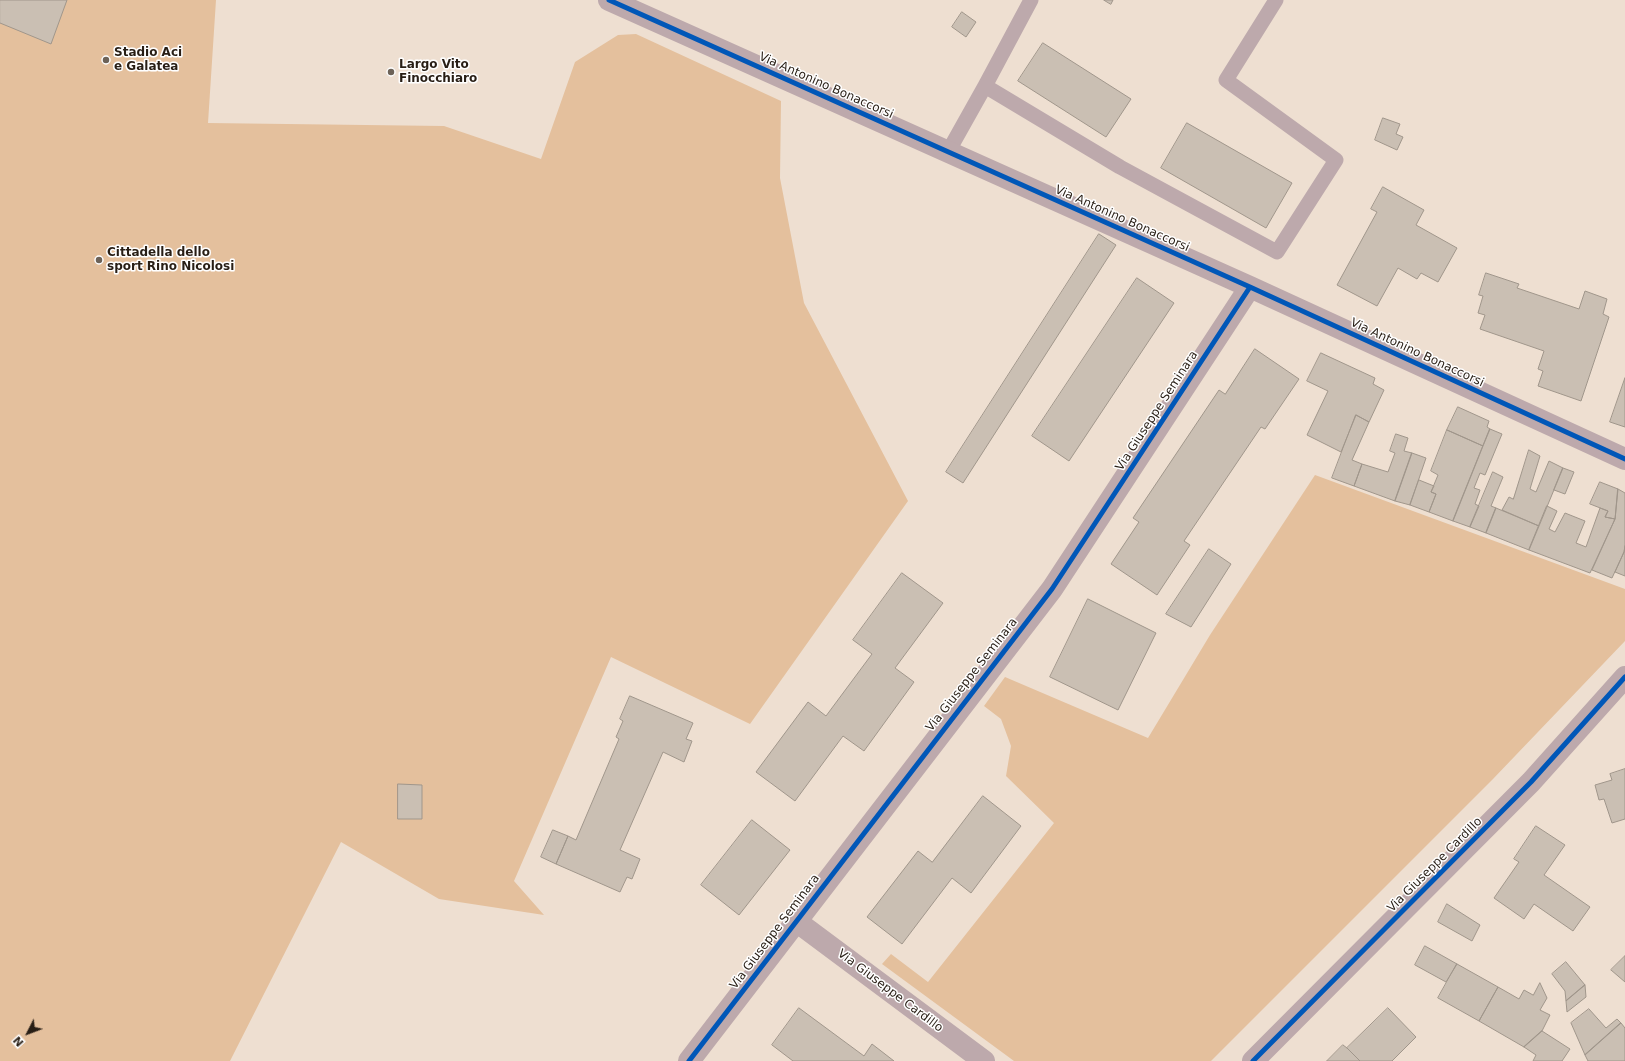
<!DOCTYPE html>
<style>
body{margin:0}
#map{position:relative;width:1625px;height:1061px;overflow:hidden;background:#eedfd1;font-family:"DejaVu Sans",sans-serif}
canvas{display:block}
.north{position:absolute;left:8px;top:1013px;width:40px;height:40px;-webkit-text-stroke:3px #fff;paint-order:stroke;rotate:228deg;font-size:11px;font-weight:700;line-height:16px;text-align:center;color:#281e15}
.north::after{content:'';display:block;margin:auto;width:14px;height:18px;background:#281e15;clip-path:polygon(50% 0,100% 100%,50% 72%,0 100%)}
</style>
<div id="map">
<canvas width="1625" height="1061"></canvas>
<div class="north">N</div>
</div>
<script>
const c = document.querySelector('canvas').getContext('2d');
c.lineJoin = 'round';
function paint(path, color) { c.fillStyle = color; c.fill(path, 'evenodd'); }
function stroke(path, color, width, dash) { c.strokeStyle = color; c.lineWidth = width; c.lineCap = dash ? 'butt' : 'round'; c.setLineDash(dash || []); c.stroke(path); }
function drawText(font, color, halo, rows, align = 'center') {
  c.font = font + ' "DejaVu Sans",sans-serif'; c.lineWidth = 3; c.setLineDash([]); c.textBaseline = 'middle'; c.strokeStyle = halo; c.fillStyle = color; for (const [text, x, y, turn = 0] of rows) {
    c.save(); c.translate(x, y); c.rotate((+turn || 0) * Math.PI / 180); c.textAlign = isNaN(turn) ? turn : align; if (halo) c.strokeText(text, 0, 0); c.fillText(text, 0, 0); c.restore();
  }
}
const green = new Path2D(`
 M0,0H216L208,123L444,126L541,159L575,62L618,35L636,34L781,101L780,178L804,303L908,501L750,724L611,657L514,881L544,915L439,899L341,842L230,1061H0Z
 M1315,475L1625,589V641L1493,779L1211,1061H1014L882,964L891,954L928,982L1054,823L1006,776L1011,746L1001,719L984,706L1005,677L1148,738L1210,635Z`);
const building = new Path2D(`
 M0,0H67L51,44L0,23Z
 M1104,0H1113L1111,4Z
 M962,12L976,22L966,37L952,27Z
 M1043,43L1131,99L1106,137L1018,81Z
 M1383,118L1400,124L1396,134L1403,137L1397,150L1375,140Z
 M1187,123L1292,183L1266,228L1161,168Z
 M1383,187L1424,210L1416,225L1457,248L1438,282L1421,273L1417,279L1398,268L1377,306L1337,285L1377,212L1371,209Z
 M1099,234L1116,245L963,483L946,472Z
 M1486,273L1519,284L1517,288L1579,309L1585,291L1607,299L1603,314L1609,317L1581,401L1538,386L1543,371L1538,369L1544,351L1480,329L1485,315L1478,313L1483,296L1479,295Z
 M1137,278L1174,303L1069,461L1032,436Z
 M1255,349L1299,379L1265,429L1261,427L1184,541L1190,545L1157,595L1111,564L1139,522L1133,518L1219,390L1225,394Z
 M1321,353L1375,378L1373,384L1384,390L1369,422L1356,415L1341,452L1307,435L1328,391L1307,381Z
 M1625,378V427L1610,422Z
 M1458,407L1489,421L1487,427L1490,429L1483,446L1447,430Z
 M1356,415L1369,422L1352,460L1362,464L1354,486L1332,478Z
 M1490,429L1502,434L1485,475L1480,473L1474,488L1480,490L1475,504L1479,506L1470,527L1453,521Z
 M1447,430L1483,446L1453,521L1429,512L1436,494L1431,492L1438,475L1431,471Z
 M1396,434L1408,438L1404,451L1412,453L1395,501L1354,486L1362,464L1388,472L1395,453L1390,451Z
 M1529,450L1540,456L1530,489L1536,492L1549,461L1563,468L1539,526L1502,510L1509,497L1513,499Z
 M1412,453L1426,458L1410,505L1395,501Z
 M1563,468L1574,472L1565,494L1554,490Z
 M1493,472L1503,477L1491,506L1496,508L1486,533L1470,527Z
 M1419,480L1434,486L1431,492L1436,494L1429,512L1410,505Z
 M1600,482L1618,489L1615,519L1605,517L1608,511L1590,504Z
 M1618,489L1625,493V546L1624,552L1612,578L1592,570L1615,519Z
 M1547,506L1557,511L1549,529L1555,532L1565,513L1585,521L1576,543L1586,547L1600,508L1608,511L1605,517L1615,519L1590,573L1529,550Z
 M1496,508L1539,526L1529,550L1486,533Z
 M1625,546V576L1615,572L1624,552Z
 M1209,549L1231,564L1191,627L1166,614Z
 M902,573L943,603L895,668L914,682L864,751L843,736L795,801L756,772L808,702L826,716L872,654L853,640Z
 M1088,599L1156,633L1118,710L1050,677Z
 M630,696L693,723L686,739L692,741L684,762L663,752L620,850L640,859L632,879L627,877L620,892L556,864L568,836L576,840L619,739L616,737L623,721L620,719Z
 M1625,769V819L1612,823L1604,799L1599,800L1595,785L1612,780L1610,774Z
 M398,784L422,785V819H398Z
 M983,796L1021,826L971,893L952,878L902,944L867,917L918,851L932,862Z
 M752,820L790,850L739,915L701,885Z
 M1536,826L1565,845L1544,875L1590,907L1573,931L1534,904L1524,919L1494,898L1519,862L1514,859Z
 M553,830L568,836L556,864L541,857Z
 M1447,904L1480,925L1472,941L1438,922Z
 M1425,946L1457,964L1446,982L1415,965Z
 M1625,956V982L1611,970Z
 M1566,962L1585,985L1566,1001L1565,991L1552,974Z
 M1457,964L1498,987L1479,1021L1438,998Z
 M1540,983L1547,998L1540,1010L1550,1015L1542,1031L1524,1047L1479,1021L1498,987L1519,999L1524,990L1533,995Z
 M1585,985L1586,997L1567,1012L1566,1001Z
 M799,1008L864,1056L872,1044L894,1061H793L772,1045Z
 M1388,1008L1416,1037L1392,1061H1360L1347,1048Z
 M1589,1009L1606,1028L1617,1019L1621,1023L1585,1055L1571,1023Z
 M1621,1023L1625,1028V1061H1588L1585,1055Z
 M1542,1031L1570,1049L1562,1061H1533L1536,1055L1524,1047Z
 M1343,1045L1347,1048L1360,1061H1327Z`);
const service = new Path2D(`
 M985,86L1120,167L1277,252L1336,160L1226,80L1276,0
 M948,152L985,86L1031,0`);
const minor = new Path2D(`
 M609,0L1250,287L1625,459
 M796,921L984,1061
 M689,1061L1052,589L1250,287
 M1253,1061L1531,782L1625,677`);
const cycleway = new Path2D(`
 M609,0L1250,287L1625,459
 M689,1061L1052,589L1250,287
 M1253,1061L1531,782L1625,677`);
const markers = [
 [106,60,4,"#6d6257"],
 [391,72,4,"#6d6257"],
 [99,260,4,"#6d6257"]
];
const poiNames = [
 ["Stadio Aci",114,53],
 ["e Galatea",114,67],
 ["Largo Vito",399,65],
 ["Finocchiaro",399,79],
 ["Cittadella dello",107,253],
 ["sport Rino Nicolosi",107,267]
];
const streetNames = [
 ["Via Antonino Bonaccorsi",826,86,24],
 ["Via Antonino Bonaccorsi",1122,219,24],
 ["Via Antonino Bonaccorsi",1417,353,25],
 ["Via Giuseppe Seminara",1157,411,-57],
 ["Via Giuseppe Seminara",972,675,-52],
 ["Via Giuseppe Cardillo",1435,865,-45],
 ["Via Giuseppe Seminara",775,932,-53],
 ["Via Giuseppe Cardillo",890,991,37]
];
paint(green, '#e4c09d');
paint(building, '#cabfb3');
stroke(building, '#a0968b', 1);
stroke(service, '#bda9ac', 15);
stroke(minor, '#bda9ac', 22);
stroke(cycleway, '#0057b8', 5);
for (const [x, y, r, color] of markers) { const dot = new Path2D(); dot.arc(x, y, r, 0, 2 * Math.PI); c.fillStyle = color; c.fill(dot); stroke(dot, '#fff', 1.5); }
drawText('bold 12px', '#281e15', '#fff', poiNames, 'left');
drawText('12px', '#281e15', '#fff', streetNames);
</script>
